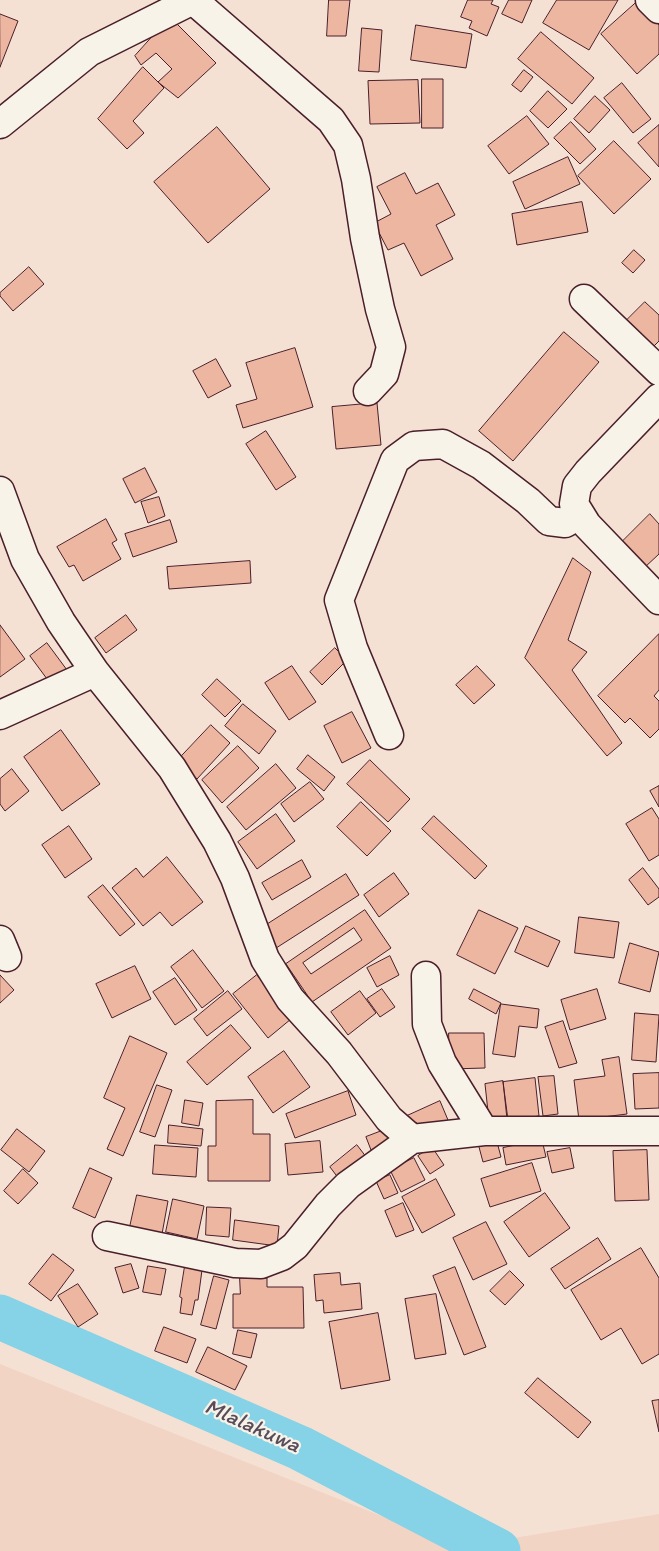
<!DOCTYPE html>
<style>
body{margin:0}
canvas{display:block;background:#f4e1d3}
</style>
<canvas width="659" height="1551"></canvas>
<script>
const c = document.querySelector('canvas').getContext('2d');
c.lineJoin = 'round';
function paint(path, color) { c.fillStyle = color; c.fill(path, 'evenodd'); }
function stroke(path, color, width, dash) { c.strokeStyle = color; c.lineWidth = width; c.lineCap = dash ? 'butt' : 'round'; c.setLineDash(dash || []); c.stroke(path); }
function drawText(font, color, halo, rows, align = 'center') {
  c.font = font + ' Itim,sans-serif'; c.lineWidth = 4.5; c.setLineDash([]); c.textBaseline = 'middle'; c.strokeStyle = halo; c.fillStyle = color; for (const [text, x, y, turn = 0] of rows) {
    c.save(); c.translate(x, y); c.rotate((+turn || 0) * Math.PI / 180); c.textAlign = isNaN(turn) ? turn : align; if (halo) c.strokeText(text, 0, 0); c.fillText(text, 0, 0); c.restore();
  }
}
const built = new Path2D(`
 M0,1364L459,1547L659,1514V1551H0Z`);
const river = new Path2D(`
 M0,1317L300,1448L498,1551`);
const building = new Path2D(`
 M329,0H350L346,36H327Z
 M468,0H493L491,4L499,7L487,36L469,28L472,21L461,17Z
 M509,0H532L522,23L502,14Z
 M557,0H618L589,50L543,23Z
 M638,1L659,25V54L637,74L601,34Z
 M0,14L18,21L0,67Z
 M170,17L216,63L178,98L158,82L172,69L156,53L141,65L135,56Z
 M416,25L472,34L466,68L411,60Z
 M362,28L382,30L379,72L359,71Z
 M541,32L594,78L572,104L518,59Z
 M143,67L164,88L133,121L144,133L127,149L98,119Z
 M524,70L533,77L521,92L512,85Z
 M422,79H443V128H422Z
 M418,80L420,123L370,124L368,81Z
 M622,83L651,119L633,133L604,98Z
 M548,91L567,109L548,128L530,111Z
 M595,96L610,110L589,133L574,119Z
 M527,116L549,144L509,174L488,146Z
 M571,122L596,149L580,164L554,138Z
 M659,125V167L638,143Z
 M217,127L270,189L208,243L154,182Z
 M614,141L651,179L614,214L578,176Z
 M568,157L580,184L525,209L513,182Z
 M405,173L416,194L438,183L455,215L436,225L453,259L421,276L404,243L388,250L374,223L391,214L377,187Z
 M582,202L588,232L517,245L512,214Z
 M634,250L645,260L633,273L622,263Z
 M29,267L44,284L13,311L0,296V293Z
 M645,302L659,315V341L654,346L627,320Z
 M564,332L599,362L513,461L479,431Z
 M295,348L313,407L243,428L236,405L257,399L246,363Z
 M216,359L231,386L208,398L193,371Z
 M377,403L381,445L336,449L332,407Z
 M266,431L296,477L276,490L246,444Z
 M145,468L157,492L135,503L123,479Z
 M159,497L165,516L148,523L141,502Z
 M650,514L659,524V554L644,568L620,544Z
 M106,519L117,540L112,543L121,559L83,581L74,565L69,567L57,547Z
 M170,520L177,542L133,557L125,534Z
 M573,558L591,572L568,640L587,652L572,670L622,743L607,756L525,658Z
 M250,561L251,583L169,589L167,567Z
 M126,615L137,630L106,653L95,638Z
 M0,625L25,659L0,677Z
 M659,634V690L654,696L659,701V729L650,738L630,718L625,723L598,696Z
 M47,643L67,670L50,683L30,656Z
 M335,648L347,660L322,685L310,672Z
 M292,666L316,702L289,720L265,683Z
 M477,666L495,685L474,704L456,685Z
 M217,679L241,701L225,717L202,695Z
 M243,704L276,731L259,754L225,726Z
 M352,712L371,748L342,763L324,726Z
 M211,725L230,743L197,779L177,761Z
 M61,730L100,784L62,811L24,757Z
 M238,746L259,768L222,803L202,780Z
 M308,755L335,777L324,791L297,769Z
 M370,760L410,799L388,822L347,784Z
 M276,764L296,788L246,830L227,807Z
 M12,769L29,791L5,811L0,804V779Z
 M310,782L324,799L294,822L281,804Z
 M659,786V807L650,791Z
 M361,802L391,831L367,856L337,827Z
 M652,808L659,819V855L649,861L626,824Z
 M276,814L295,841L257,869L238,842Z
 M434,816L487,866L475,879L422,829Z
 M69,826L92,859L65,878L42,845Z
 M167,857L203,902L172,926L160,912L143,926L112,888L136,868L143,877Z
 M302,860L311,877L272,900L262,883Z
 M643,868L659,889V897L648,905L629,880Z
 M394,873L409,894L379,917L364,895Z
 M346,874L359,895L273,950L260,929Z
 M103,885L135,924L120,936L88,897Z
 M365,910L391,948L312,1002L286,964ZM354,928L362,940L311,974L303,963Z
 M479,910L518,928L495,974L457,955Z
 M579,917L619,922L614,958L575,953Z
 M526,926L560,941L548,967L515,952Z
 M630,943L659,952L650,992L619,983Z
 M193,950L224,991L202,1008L171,967Z
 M390,956L399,975L377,987L367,968Z
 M135,966L151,999L112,1018L96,984Z
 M0,975L14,990L0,1003Z
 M257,975L291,1019L268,1038L233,994Z
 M175,978L197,1010L175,1025L153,992Z
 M382,989L395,1007L380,1017L367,999Z
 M474,989L501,1003L496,1014L469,999Z
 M597,989L606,1019L570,1030L561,1000Z
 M228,991L242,1009L207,1036L194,1019Z
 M360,991L376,1013L348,1035L331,1012Z
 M501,1004L539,1009L537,1028L519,1026L515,1057L493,1054Z
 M635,1013L659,1015L656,1062L632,1060Z
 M563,1021L577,1063L559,1068L545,1027Z
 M231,1025L251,1048L207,1085L187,1062Z
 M449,1033H484L485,1068L450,1069Z
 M130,1036L167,1053L123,1156L107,1149L125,1108L104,1098Z
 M284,1051L310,1087L273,1113L248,1077Z
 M619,1057L627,1114L579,1120L574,1080L605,1076L602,1060Z
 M659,1073V1108L635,1109L633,1074Z
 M554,1076L558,1114L543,1116L538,1077Z
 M535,1078L539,1116L508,1120L503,1082Z
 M503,1081L507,1119L489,1121L485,1084Z
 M157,1085L172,1090L155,1137L140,1132Z
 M348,1091L356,1115L295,1138L286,1114Z
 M185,1100L203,1103L199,1126L182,1123Z
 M253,1100V1134H270V1181H208V1146H216V1101Z
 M440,1101L448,1120L415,1135L407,1116Z
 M169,1125L203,1129L201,1146L168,1143Z
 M17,1129L45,1151L29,1172L1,1150Z
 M387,1129L391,1142L371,1150L366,1137Z
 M542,1140L546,1157L506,1165L503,1148Z
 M320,1141L323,1172L288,1175L285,1144Z
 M497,1142L501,1157L483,1162L479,1147Z
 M155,1145L198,1148L196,1177L153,1174Z
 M357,1145L367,1158L339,1179L330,1167Z
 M432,1147L444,1165L430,1174L418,1156Z
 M570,1148L574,1168L552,1173L547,1152Z
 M647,1150L649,1200L615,1201L613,1151Z
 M414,1158L425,1180L401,1192L390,1170Z
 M532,1163L541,1191L490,1207L481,1179Z
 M90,1168L112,1178L95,1218L73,1208Z
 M23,1169L38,1183L18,1204L4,1191Z
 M390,1175L398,1193L384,1199L376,1181Z
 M436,1179L455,1215L422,1233L402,1197Z
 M545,1193L570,1228L529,1257L504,1222Z
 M137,1195L168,1201L162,1234L130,1227Z
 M173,1199L204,1206L197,1239L166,1232Z
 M403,1203L414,1230L396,1237L385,1211Z
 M207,1207L231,1208L229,1237L206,1235Z
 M235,1220L279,1226L277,1246L233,1240Z
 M486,1222L507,1264L473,1280L453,1238Z
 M598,1238L611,1259L565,1289L551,1269Z
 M641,1248L659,1278V1354L642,1364L621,1328L601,1340L571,1290Z
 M53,1254L74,1270L51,1301L29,1284Z
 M131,1264L139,1288L123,1293L115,1268Z
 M148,1266L166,1269L161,1295L143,1292Z
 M185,1266L202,1270L198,1300H195L192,1315L180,1313L182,1298L180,1297Z
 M455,1267L486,1347L464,1355L433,1276Z
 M510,1271L524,1285L505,1305L490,1291Z
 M340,1273L341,1285L360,1283L362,1309L324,1313L323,1300L316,1301L314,1275Z
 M214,1276L229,1280L216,1329L201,1325Z
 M240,1278H267V1287H303L304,1328H233V1294H240Z
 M78,1284L98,1314L78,1327L58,1296Z
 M436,1294L446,1354L415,1359L405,1299Z
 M378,1313L390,1380L341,1389L329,1322Z
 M164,1327L196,1339L187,1363L155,1351Z
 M238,1330L257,1334L251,1358L233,1354Z
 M208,1347L247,1366L235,1390L196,1372Z
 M538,1378L591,1422L578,1438L525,1393Z
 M659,1400V1432L652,1401Z`);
const minor = new Path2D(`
 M193,0L331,120L348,145L356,179L365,238L380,309L391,347L384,374L368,391
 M650,0L659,9
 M0,124L89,52L193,0
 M584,299L659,371
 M659,398L588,472L577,486L574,504L587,525L659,600
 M0,491L25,559L61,622L95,672L172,768L217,841L235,878L265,959L290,999L339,1053L389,1119L412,1139L484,1131H659
 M0,715L95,672
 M389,735L353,648L339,600L395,460L414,446L443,444L481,465L528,501L549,521L565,523L579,515
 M0,940L7,957
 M426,976L427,1024L442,1063L484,1131
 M107,1236L235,1263L261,1264L282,1256L295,1246L328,1205L348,1185L412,1139`);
const waterNames = [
 ["Mlalakuwa",252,1427,24]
];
paint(built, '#f2d4c4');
stroke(river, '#86d2e6', 45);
paint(building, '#ecb6a1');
stroke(building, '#4a1f2b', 1);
stroke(minor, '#4a1f2b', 31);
stroke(minor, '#f7f3e8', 28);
drawText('italic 22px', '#594c5a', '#f7f3e8', waterNames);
</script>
